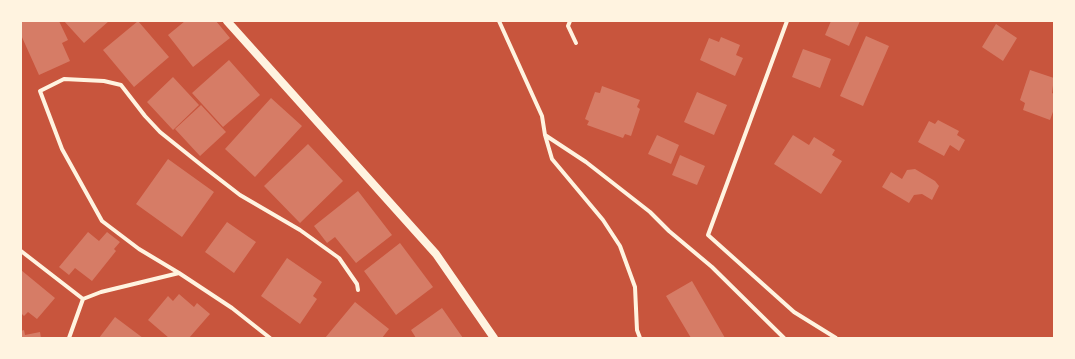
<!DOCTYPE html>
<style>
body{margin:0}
#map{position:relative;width:1075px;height:359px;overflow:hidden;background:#c8553d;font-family:Roboto,sans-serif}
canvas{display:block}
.frame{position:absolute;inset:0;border:22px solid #fff3e0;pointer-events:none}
</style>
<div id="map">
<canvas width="1075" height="359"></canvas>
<div class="frame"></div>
</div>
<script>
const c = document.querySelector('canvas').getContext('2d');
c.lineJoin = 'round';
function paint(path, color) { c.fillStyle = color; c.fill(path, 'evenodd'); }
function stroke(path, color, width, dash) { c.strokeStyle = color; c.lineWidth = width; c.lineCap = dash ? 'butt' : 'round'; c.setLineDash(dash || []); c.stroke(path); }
const building = new Path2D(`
 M21,21H59L68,40L62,43L70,61L39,75L21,35Z
 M64,21H109L84,43Z
 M138,21L169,57L134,87L103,50Z
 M185,21H216L230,38L193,67L168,35Z
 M831,21H860L849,46L825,35Z
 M996,24L1017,38L1003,61L982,47Z
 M866,36L889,46L863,106L840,96Z
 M721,37L740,45L736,55L743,58L735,76L700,60L709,38L719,42Z
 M803,49L831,59L820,88L792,77Z
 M229,60L260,95L223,127L192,93Z
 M1030,70L1054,78L1052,93L1054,94V109L1050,120L1023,110L1025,103L1020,100Z
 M173,77L199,105L173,130L147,102Z
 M602,86L640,100L637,107L640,109L631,136L625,134L623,138L587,125L589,121L585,119L595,92L600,93Z
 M697,92L727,105L714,135L684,122Z
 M271,98L302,126L255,177L225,149Z
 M201,105L226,132L200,156L175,129Z
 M938,120L959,131L957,135L965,140L959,151L950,145L944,156L918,142L929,121L935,124Z
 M657,135L679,145L671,164L648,154Z
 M793,135L809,145L814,137L835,150L832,155L842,161L821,194L774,164Z
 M308,144L343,181L300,223L264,186Z
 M680,155L705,166L697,185L672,175Z
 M168,159L214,192L182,237L136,204Z
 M915,169L935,181L939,186L932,200L922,194L914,195L909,203L882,187L891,172L902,179L907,170Z
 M358,191L392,235L356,263L335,237L327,243L314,226Z
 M227,222L256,242L234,273L205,252Z
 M88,232L99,241L107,232L120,242L114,249L116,251L92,281L75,268L69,275L59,267Z
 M400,243L433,287L396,315L364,271Z
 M287,258L322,282L313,296L317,299L300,324L261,296Z
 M21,270L55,298L37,319L28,312L24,316L21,313Z
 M692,281L725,338H691L666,296Z
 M179,294L194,307L197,303L210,314L189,338H169L148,320L168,296L173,301Z
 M355,302L389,329L382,338H325Z
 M442,308L463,338H416L411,330Z
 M115,317L143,338H99Z
 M24,330L25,335L40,332L41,338H21V331Z`);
const minor = new Path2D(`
 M499,21L542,116L545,135L552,159L603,220L620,246L635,287L637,330L640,338
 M570,21L568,26L576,43
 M787,21L708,235L794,312L836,338
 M545,135L586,162L650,212L669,231L712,267L784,338
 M21,251L83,299
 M179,273L139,249L102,221L62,149L40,91L64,79L104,81L121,85L145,116L160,132L205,168L240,195L300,230L339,258L357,284L358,290
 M69,338L83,299L101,292L179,273L232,308L270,338`);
const secondary = new Path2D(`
 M227,21L436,254L494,338`);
paint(building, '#d67c66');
stroke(minor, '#fff3e0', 4);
stroke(secondary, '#fff3e0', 8);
</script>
